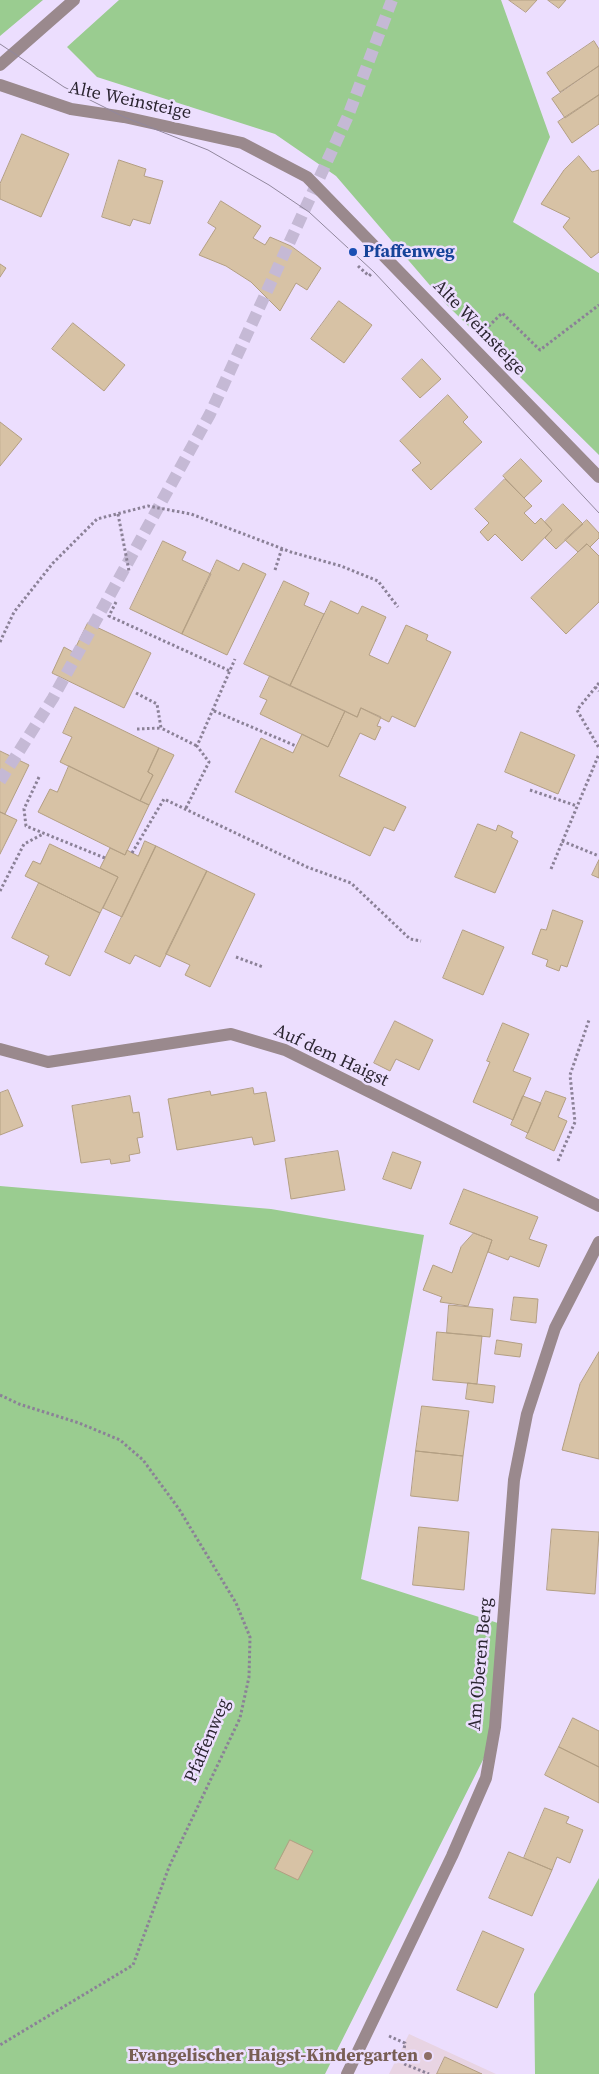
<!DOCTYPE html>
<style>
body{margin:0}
canvas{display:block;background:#ecdefe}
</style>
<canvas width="599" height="2074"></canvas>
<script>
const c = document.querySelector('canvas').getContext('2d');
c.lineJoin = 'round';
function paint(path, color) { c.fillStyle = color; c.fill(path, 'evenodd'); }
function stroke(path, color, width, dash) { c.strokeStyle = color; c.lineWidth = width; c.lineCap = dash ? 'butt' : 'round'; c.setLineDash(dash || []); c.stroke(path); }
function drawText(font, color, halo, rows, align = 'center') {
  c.font = font + ' "Source Serif 4",serif'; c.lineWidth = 5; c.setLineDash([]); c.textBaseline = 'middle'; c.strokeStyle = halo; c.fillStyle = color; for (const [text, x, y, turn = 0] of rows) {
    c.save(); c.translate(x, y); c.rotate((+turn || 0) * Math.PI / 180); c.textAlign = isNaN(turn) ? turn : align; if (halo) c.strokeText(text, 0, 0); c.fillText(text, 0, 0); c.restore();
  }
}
const education = new Path2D(`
 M409,2034L496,2074H389Z`);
const green = new Path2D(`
 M0,0H43L0,36Z
 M119,0H501L550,137L513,222L599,273V455L446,304L336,176L275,134L97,77L67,47Z
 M0,1186L271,1209L424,1235L361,1579L504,1625L492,1742L325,2074H0Z
 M599,1878V2074H535L534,1994Z`);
const building = new Path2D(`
 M509,0H537L526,12Z
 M548,0H566L559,8Z
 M594,41L599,49V66L560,92L547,73Z
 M599,66V95L565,118L552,99Z
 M599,95V124L572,143L558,122Z
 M22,134L69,154L41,217L0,199V184Z
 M579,156L592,172L599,170V252L591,258L563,227L570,218L541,204L564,170Z
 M119,160L146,169L144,176L163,181L150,224L133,219L130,226L102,217Z
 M221,201L261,226L253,238L265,245L270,237L291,246L321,268L307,290L296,283L280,311L251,282L226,266L199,255L216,228L208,223Z
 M0,264L6,268L0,277Z
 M339,301L372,325L344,363L311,339Z
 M73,323L125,365L104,391L52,349Z
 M422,359L441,379L420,398L402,379Z
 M448,395L468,417L463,422L482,442L431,490L412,470L421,463L400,441Z
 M0,422L22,439L0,466Z
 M521,459L542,481L524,498L503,476Z
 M505,479L532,506L524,513L535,524L541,518L552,530L522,561L495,534L488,541L480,532L489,523L475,509Z
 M563,504L583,524L556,549L545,538L552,530L545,522Z
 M587,520L599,533V538L590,547L587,544L578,552L565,540Z
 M163,541L186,552L182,560L211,574L182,634L130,609Z
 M587,544L599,556V602L566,634L531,598Z
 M217,560L239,571L243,563L266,574L227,655L182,634Z
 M284,581L309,593L304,605L324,614L290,686L244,664Z
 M331,601L358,614L362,606L386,617L369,655L388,664L406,625L428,635L426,640L451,652L415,727L392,716L389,722L361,708L357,717L290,686Z
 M88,623L151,653L124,708L52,673L64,647L73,652Z
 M270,676L345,711L328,747L260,714L267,700L260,697Z
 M75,707L159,748L148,772L153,775L140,801L60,762L72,737L63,733Z
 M361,708L381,717L377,726L381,727L375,740L360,733L339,776L406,807L394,831L384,827L370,856L235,792L261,738L293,753L302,734L328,747L345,711L357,717Z
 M521,732L575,755L558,794L505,772Z
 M159,748L174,755L149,805L140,801L153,775L148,772Z
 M0,751L29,765L5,814L0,812Z
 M69,766L149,805L125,855L38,812L50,789L57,792Z
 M0,812L17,820L0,854Z
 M478,824L496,831L498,825L513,832L511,837L518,841L495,893L455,877Z
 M145,841L156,846L122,917L103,908L118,877L100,868L110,848L125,855L127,850L138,856Z
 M50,844L118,877L100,913L25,876L33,861L40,864Z
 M156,846L207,871L160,967L135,955L130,964L105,952Z
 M599,860V878L592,875Z
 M207,871L255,894L210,987L185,975L190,965L166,954Z
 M39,883L100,913L70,976L45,964L49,956L12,938Z
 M553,910L583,921L567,967L561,965L559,971L546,966L548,960L532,954L541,929L546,930Z
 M463,930L504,947L483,995L443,978Z
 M395,1021L433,1040L419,1070L396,1059L390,1071L374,1063Z
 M503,1023L529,1034L513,1071L531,1078L513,1120L473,1102L490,1062L487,1061Z
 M253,1088L254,1094L266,1092L275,1141L254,1145L252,1137L177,1150L168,1099L210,1091L211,1095Z
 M8,1090L23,1126L0,1135V1093Z
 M546,1091L566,1098L558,1117L567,1121L554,1151L526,1138Z
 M130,1096L133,1113L139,1112L143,1137L137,1138L140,1153L129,1155L130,1161L111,1164L110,1159L81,1163L72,1106Z
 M523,1096L541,1103L528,1133L511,1125Z
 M338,1151L345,1190L291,1199L285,1159Z
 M393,1152L421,1162L411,1189L383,1179Z
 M464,1189L538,1217L529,1239L547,1245L539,1267L510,1256L508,1260L488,1252L492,1240L450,1224Z
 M474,1233L492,1240L468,1306L440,1302L442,1297L423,1290L433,1265L452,1273L461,1247Z
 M514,1297L538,1299L536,1323L511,1320Z
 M449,1305L493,1309L490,1337L447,1333Z
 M437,1332L482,1336L477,1384L433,1380Z
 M497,1340L522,1344L520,1357L495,1354Z
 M599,1352V1459L562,1450L580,1384Z
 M468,1383L495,1386L493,1403L466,1399Z
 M422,1406L469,1411L463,1456L416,1451Z
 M416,1451L463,1456L458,1501L411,1496Z
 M419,1527L469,1532L464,1590L413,1585Z
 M552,1529L599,1532L595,1594L547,1590Z
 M573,1718L599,1731V1767L559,1747Z
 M559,1747L599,1767V1803L545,1775Z
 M545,1808L569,1817L566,1823L583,1830L570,1863L557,1857L552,1870L524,1858Z
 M290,1840L313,1851L298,1880L275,1869Z
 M509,1852L552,1870L532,1916L489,1898Z
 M483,1931L524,1949L497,2008L457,1990Z
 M445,2057L482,2074H437Z`);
const majorTunnel = new Path2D(`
 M0,781L53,698L210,414L348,116L392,0`);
const path = new Path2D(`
 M358,266L369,276L371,274
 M485,330L502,313L540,350L599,305
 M118,514L129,571
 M275,570L282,548
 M116,602L109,616L230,671
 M0,642L14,612L53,563L97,519L148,506L191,514L291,552L341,566L378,581L398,607
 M599,683L577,710L599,748
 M595,687L599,691
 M136,693L157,704L161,728L197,746
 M214,711L296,746
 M137,729L161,728
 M39,777L24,809L26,826L105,858
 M530,790L577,806
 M186,808L209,762L197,746L235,659
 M562,841L599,856
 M132,853L164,799L307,867L351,883L410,939L421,941
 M551,869L599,754
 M0,891L24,844L43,834
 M236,957L263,967
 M558,1161L575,1122L570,1075L589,1020
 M0,1395L19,1404L79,1423L120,1440L143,1460L179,1509L236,1603L250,1637L249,1677L240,1718L169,1867L133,1965L0,2045
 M389,2036L405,2043L402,2063L429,2074`);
const minor = new Path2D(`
 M0,65L74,0
 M0,85L71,109L124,117L242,143L307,177L599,477
 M0,1049L48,1062L231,1034L285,1050L599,1206
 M347,2074L452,1856L486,1778L495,1727L514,1480L527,1414L555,1328L599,1242`);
const tram = new Path2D(`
 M0,44L64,87L124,117L208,150L269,185L309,212L374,272L599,513`);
const markers = [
 [353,252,5,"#1a4fb4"],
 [428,2056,5,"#8d6e63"]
];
const streetNames = [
 ["Alte Weinsteige",130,101,12],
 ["Alte Weinsteige",479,328,46],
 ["Auf dem Haigst",331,1056,25],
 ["Am Oberen Berg",481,1664,-85],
 ["Pfaffenweg",208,1741,-67]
];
const transitNames = [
 ["Pfaffenweg",363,252]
];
const educationNames = [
 ["Evangelischer Haigst-Kindergarten",418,2056]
];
paint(education, '#e8d4e3');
paint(green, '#9acc90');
paint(building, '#d7c2a5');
stroke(building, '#b39f83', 1);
stroke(majorTunnel, '#c5b9d5', 12, [12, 6]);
stroke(path, '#8b8197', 3, [2.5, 2.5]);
stroke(minor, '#9a898d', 12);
stroke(tram, '#91879d', 1);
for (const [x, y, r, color] of markers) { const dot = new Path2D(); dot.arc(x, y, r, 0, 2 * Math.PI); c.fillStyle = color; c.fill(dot); stroke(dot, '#ecdefe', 2); }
drawText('18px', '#2b2531', '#ecdefe', streetNames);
drawText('bold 18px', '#164399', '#ecdefe', transitNames, 'left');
drawText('bold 18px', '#785e54', '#ecdefe', educationNames, 'right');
</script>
